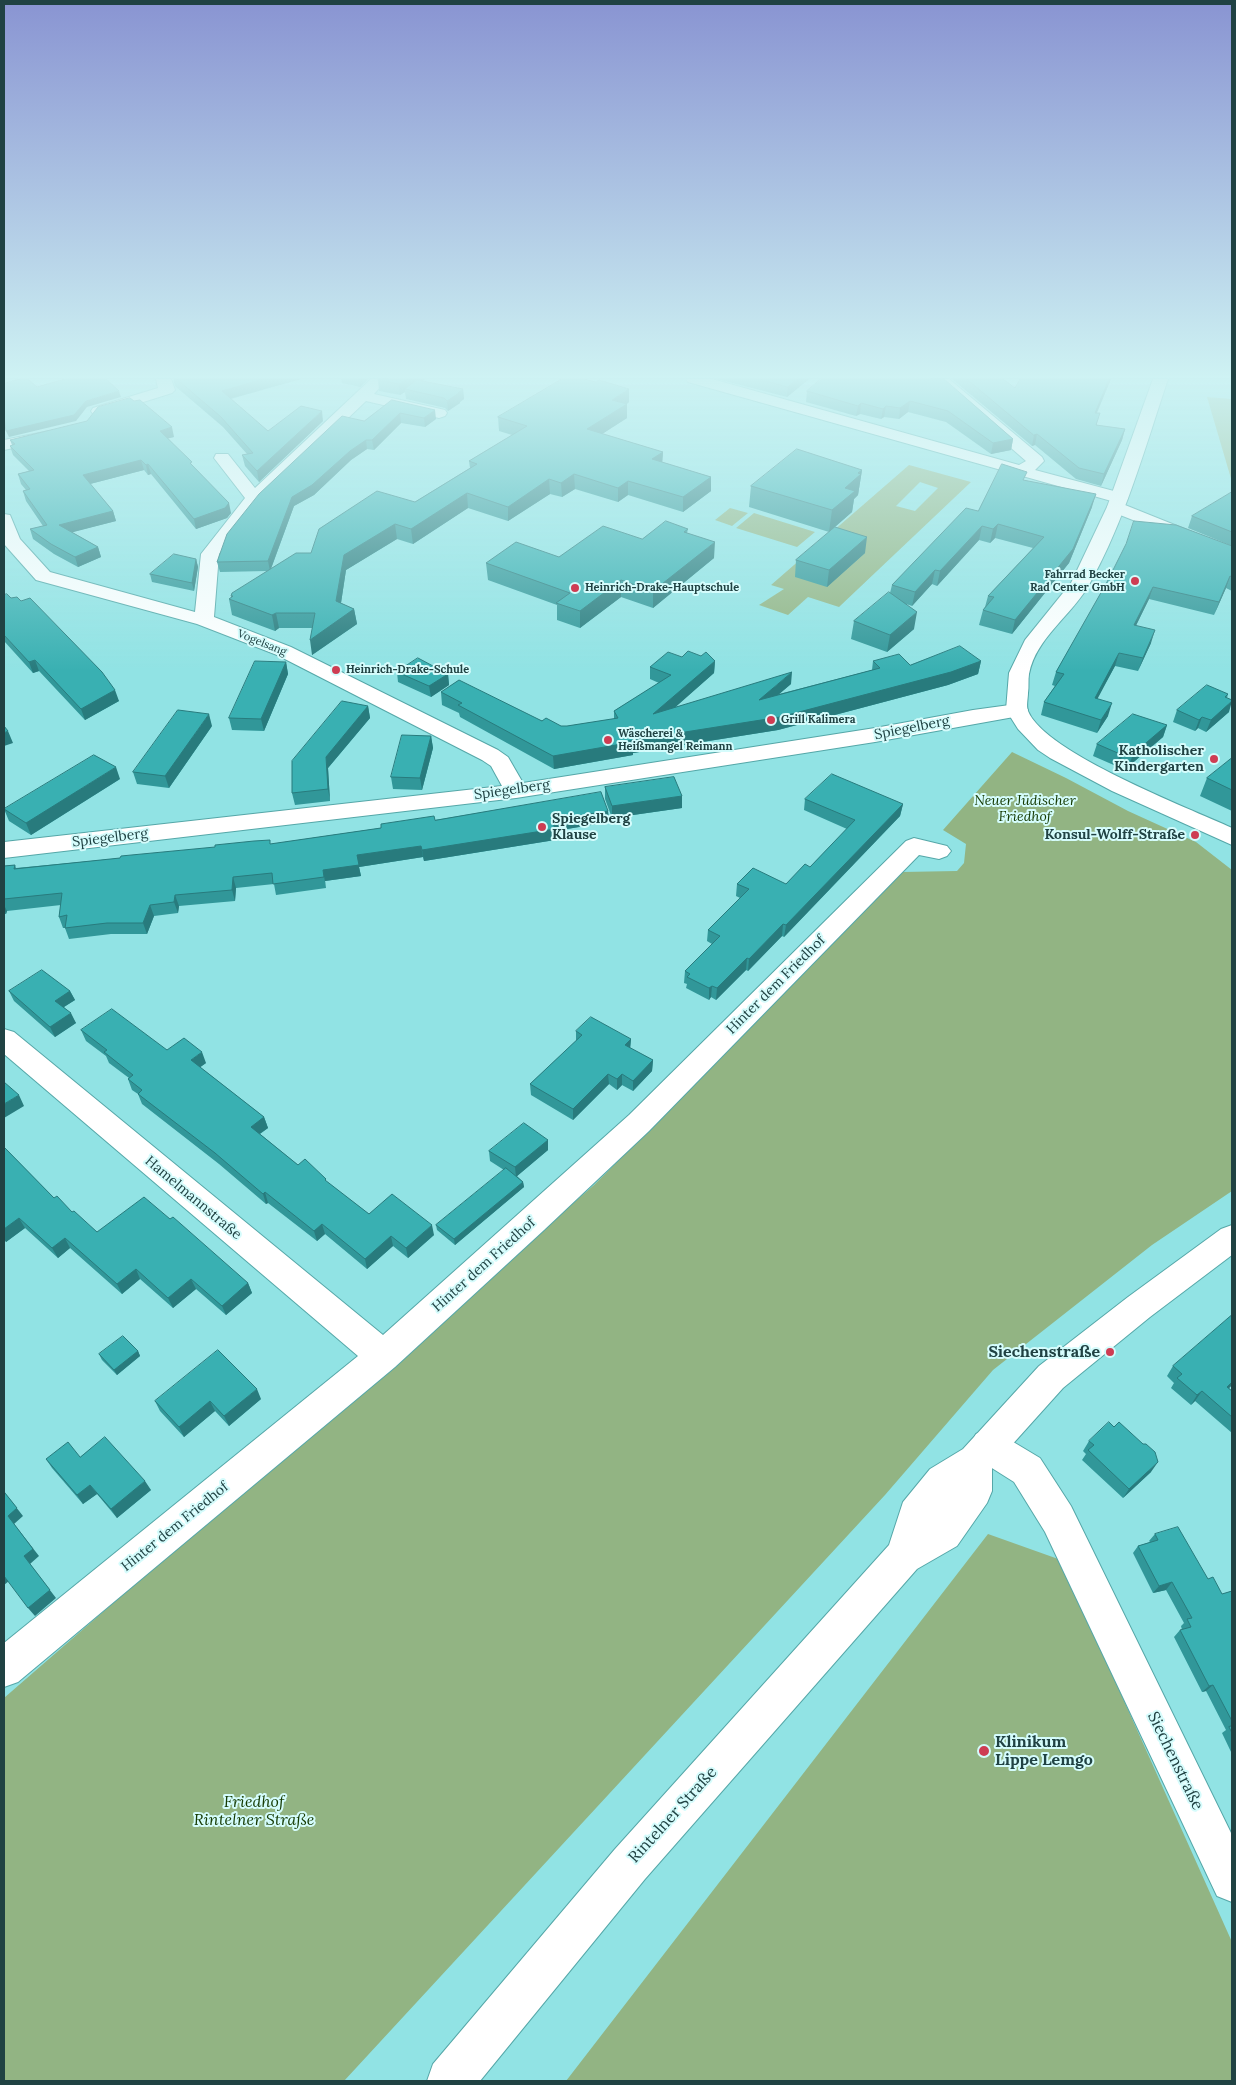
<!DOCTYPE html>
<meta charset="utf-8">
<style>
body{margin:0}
#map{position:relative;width:1236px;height:2085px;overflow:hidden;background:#91e3e4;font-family:Lora,serif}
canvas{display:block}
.frame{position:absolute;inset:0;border:5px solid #204243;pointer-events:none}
</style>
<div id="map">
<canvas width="1236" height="2085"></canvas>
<div class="frame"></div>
</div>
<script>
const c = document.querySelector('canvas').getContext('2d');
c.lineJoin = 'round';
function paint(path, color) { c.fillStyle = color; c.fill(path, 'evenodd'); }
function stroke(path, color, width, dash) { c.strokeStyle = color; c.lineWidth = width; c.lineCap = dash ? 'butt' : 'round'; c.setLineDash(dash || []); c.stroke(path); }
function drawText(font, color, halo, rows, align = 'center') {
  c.font = font + ' Lora,serif'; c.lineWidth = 4; c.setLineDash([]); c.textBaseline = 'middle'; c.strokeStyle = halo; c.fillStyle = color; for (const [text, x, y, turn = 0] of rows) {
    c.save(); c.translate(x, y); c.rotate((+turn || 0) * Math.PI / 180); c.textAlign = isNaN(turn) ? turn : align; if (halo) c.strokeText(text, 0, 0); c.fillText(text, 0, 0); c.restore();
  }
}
const green = new Path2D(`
 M1207,397L1232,399V482Z
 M909,465L971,482L839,607L808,597L788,615L759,605L784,589L771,585ZM920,482L938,488L915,511L896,506Z
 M730,508L748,513L732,526L715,520Z
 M754,513L815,532L797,547L736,528Z
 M1012,752L1066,778L1128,811L1196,842L1232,870V1191L1152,1245L993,1370L885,1495L344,2081H4V1698L594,1185L684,1095L902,872L957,871L964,863L966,844L943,830Z
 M988,1534L1061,1560L1232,1942V2081H566Z`);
const minor = new Path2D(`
 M156,379H171L175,390L172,393L105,414H93L91,411L93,408L158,388Z
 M371,379H387L374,394L445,410L447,413L445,416L439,418L366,401L260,502L219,554L214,617L291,647L498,750L508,757L523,783L875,728L973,710L1017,704L1025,705L1028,710L1025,715L875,742L516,798L4,858V842L502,786L491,766L482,760L277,655L197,624L36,580L4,544V514L10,515L20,539L50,572L195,612L201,554L245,498L214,458L216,454H228L255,488Z
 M686,379H712L1019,465L1026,461L932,379H949L1042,457L1044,461L1035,470L1125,494L1128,498L1125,502L1120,503L1232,548V559L1110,511L1107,507L1110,503L1115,502L688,382Z
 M49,431L55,433L57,436L55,439L4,450V440Z
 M914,838L947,846L951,851L947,856L939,859L919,855L649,1131L544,1230L395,1367L18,1682L4,1687V1643L358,1356L4,1054V1029L14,1032L383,1335L629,1115L906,841Z
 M988,1429L1000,1434L1040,1458L1071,1506L1232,1835V1902L1217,1896L1045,1532L1014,1482L976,1458L970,1446L976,1434Z`);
const major = new Path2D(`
 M1153,379H1168C1145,448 1125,520 1090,583C1073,615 1036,637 1029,674C1028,680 1029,687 1028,693C1028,698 1026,706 1028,711C1045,753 1189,808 1232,828V845L1112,791L1050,758L1038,750L1018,729L1006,710L1009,673L1025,640L1071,583L1107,507Z
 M1232,1225V1255L1150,1317L1063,1388L992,1467V1491L987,1503L957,1546L917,1569L645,1879L480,2081H427L433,2064L615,1849L889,1545L903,1502L930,1469L963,1449L1039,1366L1128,1297L1221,1229Z`);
const wall = new Path2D(`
 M173,379L174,381V379H301L231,399L268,431L323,421L259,482L245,466L242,455L247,454L223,427L175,386Z
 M341,379H368L360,387L342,383Z
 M378,379H425L423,381L463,389L464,399L460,402V403L448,411L445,408L406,399L405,392L400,395L379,391Z
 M717,379H809L787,397Z
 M944,379L1013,439L1011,450L991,454L946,422L908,412L899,419L884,417L881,419L860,414L856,416L806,402L807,391Z
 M952,379H1003L1015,388L1020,379H1111L1097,413V425L1125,429L1122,440L1101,486L1076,479L1035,445L1032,446Z
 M392,400L436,419L425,427L401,423L374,450L367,449L351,460L314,495L294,506L271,569L311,553L415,502L470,468L469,461L512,435L499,431L498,417L629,402L627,404V418L602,434L663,452L662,462L711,477V491L683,512L628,495L618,502L575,489L562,497L550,494L508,521L468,508L413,544L397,539L346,570L341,603L354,609L357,624L312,655V628H279L275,631L232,615L229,599L231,598V596L267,571L220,572L217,562L364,421Z
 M174,437L168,438L193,466L231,513L227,518L196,529L151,474L148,475L144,470L90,484L113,511L116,521L72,532L98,547L101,557L78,567L54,554L33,539L30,529L43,526L26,501L23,491L26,490L21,484L18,474L29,471L13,455L10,446L12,445L10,440Z
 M862,470L858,495L854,499L852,512L835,527L865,553L827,587L795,577L796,560L829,532L749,507L751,486Z
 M1025,481L1092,507L1069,563L1012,634L979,625L983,610L985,607L988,596L1033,548L995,538L990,543L979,540L937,586L932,584L912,606L906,604L914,629L887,652L851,639L854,621L890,593L892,585L978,511Z
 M1232,492V546L1188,528L1192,516Z
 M688,529L687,533L714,558L653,608L621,597L580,628L557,620V605L488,580L486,563L559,557Z
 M1232,546V591L1226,588L1214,615L1149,599L1136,625L1151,643L1138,671L1115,666L1097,698L1108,716L1097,733L1041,715L1044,702L1055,686L1052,685L1056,672L1107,582Z
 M196,559L198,567L194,591L152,582L150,574Z
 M4,595L119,701L85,720L39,671L33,673L4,641Z
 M682,657L715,661L714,673L675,707L791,684L779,694L872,670L873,661L910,665L981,661L978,674L948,685L778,730L633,753V755L554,769L460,717L459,713L442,705L441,692L561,726H567L614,719V711L659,683L650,679V667Z
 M286,662L288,674L264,731L232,730L229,718Z
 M397,672L448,674L449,685L431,697L398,682Z
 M1228,694L1227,698L1229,712L1206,732L1198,728L1195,731L1173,722L1177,710Z
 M368,706L370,718L328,768L330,801L295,805L292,793Z
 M1167,725L1163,737L1129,766L1120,762L1116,766L1093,756L1097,744Z
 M212,726L169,788L137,784L133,772Z
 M431,736L433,748L422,790L393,789L391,777Z
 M1232,758V811L1200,796L1207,778Z
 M120,779L31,835L9,821L4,809Z
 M605,787L682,796V808L612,818L605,799Z
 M805,799L903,804L900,816L784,937L782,936L748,971L746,970L716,1000L711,997L709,1000L686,988L687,984L684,983L685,971L712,944L707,941L708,930L740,898L736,896L737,884H786L810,867L847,829L804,810Z
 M608,811L609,822L555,831V840L424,861L423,857L359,867L361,876L325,881L326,888L276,895L274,884L236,888L235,901L179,906L178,913L154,916L147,934H111L69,939L65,928H63L59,917L61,905L7,911L6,914H4V866L15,865L16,868L271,844L435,820Z
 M9,991H70L75,1000L64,1007L76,1023L55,1037L14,1001Z
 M81,1030L167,1050L206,1063L200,1067L264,1117L268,1128L260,1134L298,1165L327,1182L369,1214L434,1235L408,1258L393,1246L367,1269L325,1234L317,1241L268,1203L266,1204L219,1164L142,1104L138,1094L132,1090L128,1079L129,1078L109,1063L106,1056L86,1041Z
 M576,1031L631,1039L630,1048L653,1060L652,1071L633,1091L622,1085L617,1090L609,1084L573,1120L531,1095L530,1084L576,1041Z
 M548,1140V1150L517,1176L523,1182L524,1187L455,1245L437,1230L436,1225L504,1170L490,1161L489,1151Z
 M4,1147L54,1198L97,1232L248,1283L252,1293L226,1315L196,1289L173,1308L140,1279L122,1294L70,1248L58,1258L25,1228L6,1242L4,1239Z
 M1232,1315V1385L1229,1388L1232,1391V1433L1195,1401L1191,1405L1171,1388L1174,1383L1167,1376L1173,1366Z
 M138,1351L140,1356L117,1375L102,1360L99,1354Z
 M261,1399L229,1426L215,1411L184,1437L160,1411L155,1401Z
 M1089,1441L1151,1472L1123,1498L1082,1460L1086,1454L1083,1451Z
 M80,1457L151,1490L117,1518L97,1494L83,1504L52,1468L46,1459Z
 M1155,1534L1208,1579L1222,1594L1232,1591V1754L1222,1733L1226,1730L1206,1691L1202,1692L1174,1637L1180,1630H1182L1181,1626L1184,1623L1166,1590L1153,1593L1133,1553L1138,1546L1150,1542L1149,1541Z`);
const shadedWall = new Path2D(`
 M263,379H301L224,400L222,391Z
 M359,379H368L360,387Z
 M407,379H425L409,390L405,389V392L400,395L399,384Z
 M797,379H809L787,397L788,387Z
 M1109,379H1111L1092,423L1095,413Z
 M463,389L464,399L460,402V403L448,411L447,401Z
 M629,389V402L612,414V400Z
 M119,391L121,397L87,407L76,421L9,437L6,431L86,401Z
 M910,401L908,412L899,419L900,408Z
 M861,403L860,414L856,416L858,406Z
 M627,404V418L588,443L587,429Z
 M886,406L884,417L881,419L883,409Z
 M435,410L436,419L425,427L424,418Z
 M322,411L323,421L259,482L257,471Z
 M400,413L401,423L374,450L372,440Z
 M172,427L174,437L162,440L160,431Z
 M1125,429L1122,440L1101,486L1104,474Z
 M1037,434L1035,445L1032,446L1034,435Z
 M1013,439L1011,450L991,454L993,443Z
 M366,440L367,449L351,460L314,495L294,506L270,571L268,561L292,497L350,451Z
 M663,452L662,466L652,459Z
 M141,460L144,470L86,485L83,475Z
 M148,464L151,474L148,475L146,465Z
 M862,470L858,495L854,499L852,512L829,532L832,510L845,488Z
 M574,474L575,489L562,497L561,483Z
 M711,477V491L683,512V497Z
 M549,479L550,494L508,521V507Z
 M628,481V495L618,502V488Z
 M467,493L468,508L413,544L411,529Z
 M1096,494L1092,507L1069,563L1012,634L1015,620Z
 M229,503L231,513L227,518L196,529L194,519Z
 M113,511L116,521L62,535L59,525Z
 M395,524L397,539L346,570L339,616L336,601L344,555Z
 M998,524L995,538L990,543L993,529Z
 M982,526L979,540L937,586L940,571Z
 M867,537L865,553L827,587L829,570Z
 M715,542L714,558L653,608V591Z
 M98,547L101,557L78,567L75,557Z
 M196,559L198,567L194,591L192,583Z
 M935,570L932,584L912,606L915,592Z
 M1230,576L1226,588L1214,615L1219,602Z
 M621,580V597L580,628V611Z
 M1153,587L1149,599L1130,638L1134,625Z
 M354,609L357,624L312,655L310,640Z
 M917,612L914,629L887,652L890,635Z
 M276,613L279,628L275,631L272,615Z
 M1155,630L1151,643L1138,671L1143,658Z
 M1119,653L1115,666L1091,711L1095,698Z
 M35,660L39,671L33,673L29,662Z
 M715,661L714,673L653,727V714Z
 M981,661L978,674L948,685L778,730L633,753V755L554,769L553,756L628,741Z
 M286,662L288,674L264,731L261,719Z
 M792,672L791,684L758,712L759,700Z
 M448,674L449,685L431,697L429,686Z
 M115,690L119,701L85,720L81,709Z
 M1232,701L1229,712L1206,732L1211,720Z
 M1112,703L1108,716L1097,733L1101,720Z
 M368,706L370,718L328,768L330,801L328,789L326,757Z
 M209,714L212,726L169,788L165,776Z
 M1202,717L1198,728L1195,731L1199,720Z
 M1167,725L1163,737L1129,766L1133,754Z
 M8,731L13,743L4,746V733Z
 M431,736L433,748L422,790L420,778Z
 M1124,751L1120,762L1116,766L1120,754Z
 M116,767L120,779L31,835L26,823Z
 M682,796V808L612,818V806Z
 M903,804L900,816L784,937L786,925Z
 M608,811L609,822L555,831V840L424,861L422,850L552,820Z
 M421,846L423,857L359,867L361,876L325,881L326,888L323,870L357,855Z
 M233,877L236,888L235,901L232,890Z
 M175,895L179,906L178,913L174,902Z
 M4,905L7,911L6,914L4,909Z
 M150,905L154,916L147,934L143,923Z
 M783,924L782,936L748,971L749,959Z
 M747,958L746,970L716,1000L717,988Z
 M712,986L711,997L709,1000V988Z
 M70,991L75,1000L59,1010L55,1001Z
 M71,1013L76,1023L55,1037L50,1027Z
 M631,1039L630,1050L625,1045Z
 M202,1052L206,1063L195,1071L191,1060Z
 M653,1060L652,1071L633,1091V1081Z
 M608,1074L609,1084L573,1120V1109Z
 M622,1074V1085L617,1090V1079Z
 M19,1095L24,1106L4,1118V1104Z
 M264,1117L268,1128L255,1137L251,1127Z
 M548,1140V1150L516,1177L515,1167Z
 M523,1182L524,1187L455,1245L454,1239Z
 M265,1192L268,1203L266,1204L263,1194Z
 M19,1218L25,1228L6,1242L4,1238V1229Z
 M322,1224L325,1234L317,1241L314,1231Z
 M432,1225L434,1235L408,1258L406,1248Z
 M391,1236L393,1246L367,1269L365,1259Z
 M65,1238L70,1248L58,1258L52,1248Z
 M136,1269L140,1279L122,1294L117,1284Z
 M191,1279L196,1289L173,1308L168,1298Z
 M248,1283L252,1293L226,1315L222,1306Z
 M138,1351L140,1356L117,1375L114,1370Z
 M1232,1382V1385L1220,1397L1227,1387Z
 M257,1389L261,1399L229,1426L224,1416Z
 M1202,1391L1195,1401L1191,1405L1197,1395Z
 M210,1401L215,1411L184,1437L179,1427Z
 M1158,1462L1151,1472L1123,1498L1129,1489Z
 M145,1481L151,1490L117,1518L111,1509Z
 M90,1485L97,1494L83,1504L77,1495Z
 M5,1493L23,1516L14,1524L39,1556L30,1564L56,1598L35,1616L28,1608L8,1516Z
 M4,1575L9,1581L4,1585Z
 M1172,1582L1166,1590L1153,1593L1159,1586Z
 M1213,1685L1206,1691L1202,1692L1209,1686Z`);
const building = new Path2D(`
 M20,379H28L37,387L65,379H106L119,391L86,401L74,415L6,431L4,418V384Z
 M177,379H263L222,391L268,431L301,406L322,411L257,471L242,455L253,453L221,417Z
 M378,379H407L399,384Z
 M562,379H584L596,382L599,380L629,389L612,400L627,404L587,429L663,452L652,459L711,477L683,497L628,481L618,488L574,474L561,483L549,479L508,507L467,493L411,529L395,524L344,555L336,601L354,609L310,640L315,613H276L272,615L229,599L233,596H231L232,593L296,553H311L319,529L377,491L415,502L477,464L469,461L527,426L498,417Z
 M760,379H797L788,387Z
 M821,379H944L1013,439L993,443L948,411L910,401L900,408L886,406L883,409L861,403L858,406L807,391Z
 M967,379H1003L1015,388L1020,379H1109L1095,413H1100L1096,425L1125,429L1104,474L1079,468L1037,434L1034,435Z
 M417,380L463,389L458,393H459L447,401L444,398L405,389Z
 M130,398L134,401L140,400L172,427L160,431L192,462L190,463L229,503L225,508L194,519L148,464L146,465L141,460L83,475L113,511L59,525L98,547L75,557L51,544L30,529L47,525L23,491L30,489L18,474L34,470L10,446L15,444L10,440L87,421L98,407Z
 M392,400L435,410L424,418L400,413L372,440H366L350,451L312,485L292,497L268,561L217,562L227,534L259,494L342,416L364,421Z
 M797,449L862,470L858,473L861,474L845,488L855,491L832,510L751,486Z
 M1002,464L1027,472L1023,480L1096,494L1073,549L1015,620L983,610L994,597L988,596L1044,537L998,524L993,529L982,526L940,571L935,570L915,592L892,585L966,508L978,511Z
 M1232,492V532L1192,516Z
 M666,521L688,529L684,532L715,542L653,591L621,580L580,611L556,603L570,593L486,563L516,542L559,557L603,526L642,539Z
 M1134,521L1176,525L1232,546V577L1230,576L1219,602L1153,587L1134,625L1155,630L1143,658L1119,653L1095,698L1112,703L1101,720L1044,702L1064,674L1056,672L1107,582L1126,544Z
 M835,527L867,537L829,570L796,560Z
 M174,554L196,559L192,583L150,574Z
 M889,592L917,612L890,635L854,621Z
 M7,594L11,598L17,597L21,601L30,598L102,672L115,690L81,709L35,660L29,662L4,635V595Z
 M960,646L981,661L951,672L780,717L628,741L633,742L553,756L458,705L462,703L441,692L459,680L542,721L546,718L561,726H567L618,718L614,711L671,675L650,667L668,652L682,657L688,651L701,656L706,652L715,661L653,714L792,672L759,700L880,668L873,661L899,654L910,665Z
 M418,658L448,674L429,686L397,672Z
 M255,661L286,662L261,719L229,718Z
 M1207,685L1228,694L1225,697L1232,700V701L1211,720L1202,717L1199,720L1177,710Z
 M342,701L368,706L326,757L328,789L292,793V761Z
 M178,710L209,714L165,776L133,772Z
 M1133,714L1167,725L1133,754L1124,751L1120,754L1097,744Z
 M4,726L8,731L4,733Z
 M402,735L431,736L420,778L391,777Z
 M94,755L116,767L26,823L4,809Z
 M1232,758V790L1207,778Z
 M832,774L903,804L786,925L783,924L749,959L747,958L717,988L712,986L709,988L687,977L690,974L685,971L720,936L708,930L749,889L737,884L753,868L786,884L805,864L810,867L855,820L805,799Z
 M674,777L682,796L612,806L605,787Z
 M601,792L608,811L552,820L555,829L422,850L421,846L357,855L359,865L323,870L324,877L273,884L272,873L233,877L232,890L175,895L174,902L150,905L143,923H107L65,928L67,915L59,917L62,893L4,899V866L15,865L14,869L120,858L121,856L215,847V845L254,841L270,840V844L381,828V824L434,816L435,820Z
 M42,970L70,991L55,1001L71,1013L50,1027L9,991Z
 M112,1009L167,1050L184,1038L202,1052L191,1060L264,1117L251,1127L298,1165L305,1159L326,1179L325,1180L369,1214L392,1194L432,1225L406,1248L391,1236L365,1259L322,1224L314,1231L265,1192L263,1194L215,1153L138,1094L142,1090L128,1079L133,1075L104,1052L107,1050L81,1030Z
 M591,1017L631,1039L625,1045L653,1060L633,1081L622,1074L617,1079L608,1074L573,1109L530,1084L582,1035L576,1031Z
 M4,1082L19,1095L4,1104Z
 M524,1123L548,1140L515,1167L489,1151Z
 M4,1147L54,1198L57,1196L72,1212L74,1211L97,1232L144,1197L170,1219L173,1217L248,1283L222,1306L191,1279L168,1298L136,1269L117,1284L65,1238L52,1248L19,1218L4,1229Z
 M506,1168L523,1182L454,1239L436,1225Z
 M1232,1315V1382L1227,1387L1232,1391V1417L1202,1391L1197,1395L1177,1378L1182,1374L1173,1366Z
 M123,1336L138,1351L114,1370L99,1354Z
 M218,1350L257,1389L224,1416L210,1401L179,1427L155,1401Z
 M1109,1422L1114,1427L1119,1422L1143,1444H1146L1155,1452L1158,1462L1129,1489L1088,1450L1094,1445L1089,1441Z
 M105,1437L145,1481L111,1509L90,1485L77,1495L46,1459L68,1442L80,1457Z
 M5,1493L17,1508L8,1516L33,1549L24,1556L50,1590L28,1608L4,1576V1494Z
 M1178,1527L1208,1579L1213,1577L1222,1594L1232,1591V1721L1213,1685L1209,1686L1180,1630L1191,1627L1187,1619L1192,1618L1172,1582L1159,1586L1138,1546L1158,1540L1155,1534Z
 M1232,1726V1733L1229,1727Z`);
const markers = [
 [1135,581,5,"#ce3d53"],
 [575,588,5,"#ce3d53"],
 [336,670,5,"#ce3d53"],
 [771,720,5,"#ce3d53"],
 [608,740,5,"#ce3d53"],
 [1214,759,5,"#ce3d53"],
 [542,827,5,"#ce3d53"],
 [1195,835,5,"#ce3d53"],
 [1110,1352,5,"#ce3d53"],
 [984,1751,6,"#ce3d53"]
];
const farPoinames = [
 ["Fahrrad Becker",1125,575,"right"],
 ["Rad Center GmbH",1125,588,"right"],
 ["Heinrich-Drake-Hauptschule",585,588],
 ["Heinrich-Drake-Schule",346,670],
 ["Grill Kalimera",781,720],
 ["Wäscherei &",618,734],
 ["Heißmangel Reimann",618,747]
];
const farStreetnames = [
 ["Vogelsang",262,643,22]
];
const streetNames = [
 ["Spiegelberg",912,728,-11],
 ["Spiegelberg",512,790,-8],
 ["Spiegelberg",110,838,-7],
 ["Hinter dem Friedhof",776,985,-45],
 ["Hamelmannstraße",193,1198,40],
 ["Hinter dem Friedhof",484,1265,-42],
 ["Hinter dem Friedhof",175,1527,-39]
];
const poiNames = [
 ["Katholischer",1204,751],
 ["Kindergarten",1204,767],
 ["Spiegelberg",552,819,"left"],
 ["Klause",552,835,"left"],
 ["Konsul-Wolff-Straße",1185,835]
];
const parkNames = [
 ["Neuer Jüdischer",1025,801],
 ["Friedhof",1025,817]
];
const nearPoinames = [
 ["Siechenstraße",1100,1352],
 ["Klinikum",995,1742,"left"],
 ["Lippe Lemgo",995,1760,"left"]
];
const nearStreetnames = [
 ["Siechenstraße",1175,1761,64],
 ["Rintelner Straße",673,1815,-48]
];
const nearParknames = [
 ["Friedhof",254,1802],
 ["Rintelner Straße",254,1820]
];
paint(green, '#92b483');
stroke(minor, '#55a7a8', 2);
stroke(major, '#55a7a8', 2);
paint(minor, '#fff');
paint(major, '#fff');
paint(wall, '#319799');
paint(shadedWall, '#287b7d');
paint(building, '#39b0b2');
stroke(building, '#287b7d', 1);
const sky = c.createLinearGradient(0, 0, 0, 671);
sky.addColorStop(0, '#8994d2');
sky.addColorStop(0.56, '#cef2f3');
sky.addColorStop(1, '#cef2f300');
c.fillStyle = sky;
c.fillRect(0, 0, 1236, 671);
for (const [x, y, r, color] of markers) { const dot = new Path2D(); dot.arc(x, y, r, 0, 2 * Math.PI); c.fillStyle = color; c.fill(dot); stroke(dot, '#d5fcfc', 2); }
drawText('bold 11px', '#204243', '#d5fcfc', farPoinames, 'left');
drawText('11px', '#204243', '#d5fcfc', farStreetnames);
drawText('14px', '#204243', '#d5fcfc', streetNames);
drawText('bold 14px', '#204243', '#d5fcfc', poiNames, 'right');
drawText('italic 14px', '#143900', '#d5fcfc', parkNames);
drawText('bold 16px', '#204243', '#d5fcfc', nearPoinames, 'right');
drawText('16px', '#204243', '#d5fcfc', nearStreetnames);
drawText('italic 16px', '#143900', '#d5fcfc', nearParknames);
</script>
